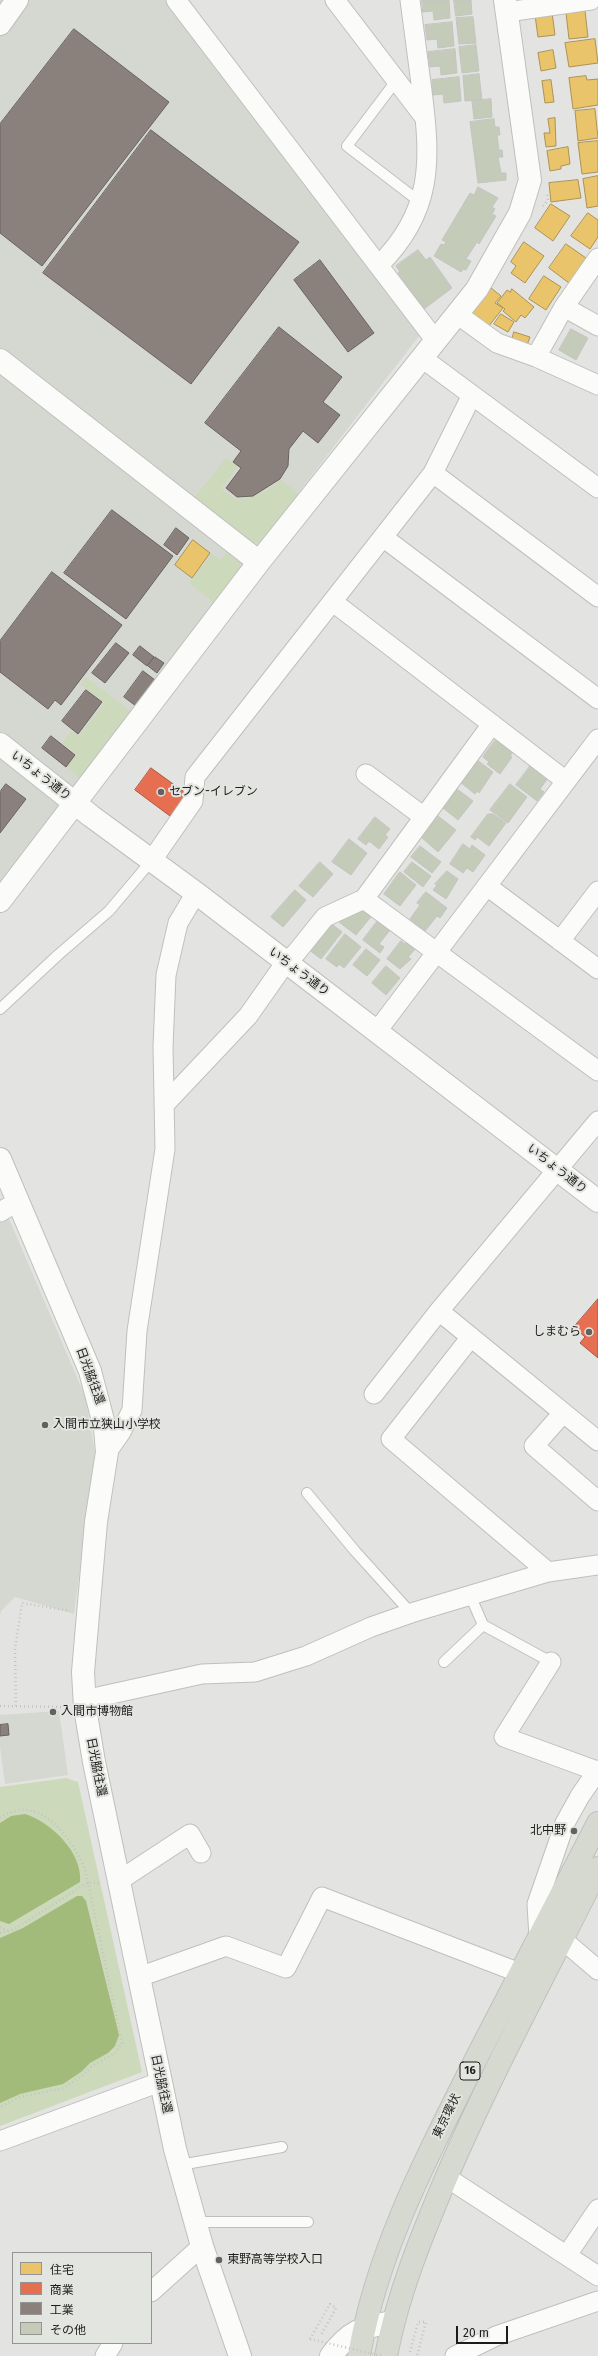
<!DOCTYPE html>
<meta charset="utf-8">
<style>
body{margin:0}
#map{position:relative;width:598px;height:2356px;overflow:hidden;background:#e3e4e1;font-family:"Fira Sans","Noto Sans JP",sans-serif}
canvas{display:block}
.legend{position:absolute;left:12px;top:2252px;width:140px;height:92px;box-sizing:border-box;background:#e3e5e0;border:1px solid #949592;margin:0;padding:5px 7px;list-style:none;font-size:12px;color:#1d1d1c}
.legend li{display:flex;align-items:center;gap:8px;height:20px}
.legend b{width:20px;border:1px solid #949592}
.scale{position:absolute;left:456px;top:2326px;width:52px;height:18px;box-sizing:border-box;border:2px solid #1d1d1c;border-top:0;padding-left:5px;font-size:12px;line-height:14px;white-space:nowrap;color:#1d1d1c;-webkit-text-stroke:3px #e3e5e0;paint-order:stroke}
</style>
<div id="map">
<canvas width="598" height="2356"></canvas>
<ul class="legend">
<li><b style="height:11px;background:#e9c46a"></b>住宅</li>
<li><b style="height:11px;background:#e76f51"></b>商業</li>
<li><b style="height:11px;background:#8a817c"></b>工業</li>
<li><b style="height:11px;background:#c4cbb8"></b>その他</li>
</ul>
<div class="scale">20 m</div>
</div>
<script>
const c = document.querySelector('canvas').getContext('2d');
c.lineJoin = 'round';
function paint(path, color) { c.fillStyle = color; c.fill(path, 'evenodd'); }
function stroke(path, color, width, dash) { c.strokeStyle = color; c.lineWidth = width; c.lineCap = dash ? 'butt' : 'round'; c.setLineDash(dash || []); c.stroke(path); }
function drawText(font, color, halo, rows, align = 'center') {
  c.font = font + ' "Fira Sans","Noto Sans JP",sans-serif'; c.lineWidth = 4; c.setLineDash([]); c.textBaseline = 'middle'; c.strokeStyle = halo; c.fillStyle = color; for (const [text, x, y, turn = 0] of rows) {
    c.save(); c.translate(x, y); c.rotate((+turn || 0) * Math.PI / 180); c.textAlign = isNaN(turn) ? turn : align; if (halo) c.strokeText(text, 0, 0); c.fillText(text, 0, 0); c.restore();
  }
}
const built = new Path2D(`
 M0,0H169L422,332L0,881Z
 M7,1214L85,1396L95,1453L74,1614L15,1597L1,1611L0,1617V1218Z
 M59,1711L68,1775L5,1784L0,1747V1715Z`);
const green = new Path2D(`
 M226,458L238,467L221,488L235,499C256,498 264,493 281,480L300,495L264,541L253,543L195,497Z
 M231,548L241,557L243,566L214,603L189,583L212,554L221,560Z
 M86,677L132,713L80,778L67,767L77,755L62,743L71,731L78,736L105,703L81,684Z
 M66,1778L78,1782L142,2072L0,2126V1787Z`);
const water = new Path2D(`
 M25,1814C51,1822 83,1853 80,1882L9,1924L0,1921V1823L11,1816Z
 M77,1896H82L86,1901L119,2035L115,2046L108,2053L90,2063L81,2072L63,2084L20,2094L0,2103V1938L23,1928Z`);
const homes = new Path2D(`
 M585,11L588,37L569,39L566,13Z
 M552,12L555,35L538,37L535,15Z
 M595,39L598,63L569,67L565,43Z
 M553,50L556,68L541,71L538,53Z
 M586,76L587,80L598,79V105L573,109L569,78Z
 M551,80L554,102L545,103L542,81Z
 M595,109L598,138L578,141L575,111Z
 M555,118L556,146L546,147L544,133H550L548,119Z
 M598,141V172L582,174L578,143Z
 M568,147L570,164L561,166V169L550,171L547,151Z
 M598,176V206L587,208L583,179Z
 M578,180L581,198L551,202L549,183Z
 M551,204L570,216L553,241L535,228Z
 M588,213L598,220V237L590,249L571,236Z
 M524,242L544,256L525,283L511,273L516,266L511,262Z
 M566,244L586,258L569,283L549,268Z
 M544,276L561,287L546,310L529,299Z
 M491,288L501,296L495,303L503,308L488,327L471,314Z
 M512,289L534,307L525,318L521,315L516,322L503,311L505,309L497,303L507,290L510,292Z
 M501,314L514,322L508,332L494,324Z
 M514,332L530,337L527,345L512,340Z
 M193,540L210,553L192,578L175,565Z`);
const shops = new Path2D(`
 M151,768L187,794L170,816L135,790Z
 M598,1299V1358L580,1343L585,1337L574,1327Z`);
const industry = new Path2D(`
 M74,29L169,102L42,266L0,233V124Z
 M151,130L299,242L191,384L43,273Z
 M320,260L374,333L348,352L294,280Z
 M279,327L342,377L323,402L340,415L318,443L303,431L289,449L288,466L280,479L253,496L237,497L226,488L241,468L233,462L241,451L205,423Z
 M112,510L173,556L126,619L64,573Z
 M176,528L189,538L177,555L164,545Z
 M52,572L122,625L61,705L55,700L48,709L0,672V641Z
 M116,643L129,653L105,683L92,673Z
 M140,646L154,657L147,666L133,655Z
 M155,657L164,663L157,673L148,666Z
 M143,671L155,680L136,706L124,697Z
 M86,690L102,702L78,734L62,721Z
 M51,736L75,755L66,767L42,748Z
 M6,784L26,799L0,833V792Z
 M8,1724L9,1735L0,1736V1725Z`);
const building = new Path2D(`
 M422,0H449L450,18L434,20L433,11L423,12Z
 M454,0H471L472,14L456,16Z
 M473,17L476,43L459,44L456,18Z
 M452,22L454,46L438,48L437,39L427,40L425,25Z
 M476,45L479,71L462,73L459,47Z
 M455,49L457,73L441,75L440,66L430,67L428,52Z
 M479,74L482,100L465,101L463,76Z
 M459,77L461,101L444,103L443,94L433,95L432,80Z
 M491,99L492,117L474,119L472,101Z
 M494,119L495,127H499L500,135H497L499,150H502L503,157H498L501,173H506V180L478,183L470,122Z
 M478,187L498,198L492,207L495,209L492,214L496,216L479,244L477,242L466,259L471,261L466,270L463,269L461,272L434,256L441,244L444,245L446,242L442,240L470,193L474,195Z
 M418,250L426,260L430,257L452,288L424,309L398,273L400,272L396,266Z
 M571,329L588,338L576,360L559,350Z
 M497,738L514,751L510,756L512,757L500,774L487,764L489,762L483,757Z
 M477,760L493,772L479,793L477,791L475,794L460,782Z
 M531,765L548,778L540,789L544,792L537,801L516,785Z
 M510,784L527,797L508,823L490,810Z
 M457,789L473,801L458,820L443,808Z
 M488,814H493L506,823L489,846L477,837L475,840L471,837Z
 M438,816L456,830L438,852L421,837Z
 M375,817L390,829L385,835L388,837L379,849L369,841L366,845L358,839Z
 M349,839L367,853L351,875L332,862Z
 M463,844L470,849L472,845L485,855L473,872L467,868L463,873L450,864Z
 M420,846L441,862L432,873L411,857Z
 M320,862L333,874L313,897L299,886Z
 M412,862L431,876L423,887L404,872Z
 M447,871L458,879L446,899L433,890L437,885L435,884Z
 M400,872L416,885L400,906L384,894Z
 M295,890L306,900L283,927L271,917Z
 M426,892L447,908L440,918L437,916L425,931L410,919L420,905L417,903Z
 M362,904L374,913L356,935L335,919Z
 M379,919L391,929L379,944L384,947L380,953L363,940Z
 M329,922L342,932L321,959L308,949Z
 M345,934L361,947L344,968L339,964L337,967L326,959Z
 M401,941L405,944L407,941L416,948L408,957L411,959L400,969L387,959Z
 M366,949L380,960L367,976L353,965Z
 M386,966L400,978L386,995L372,983Z`);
const path = new Path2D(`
 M543,206L548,200L547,193
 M0,1706L65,1707
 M16,1706L15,1649L22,1603L70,1611
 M0,1818C38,1791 71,1837 85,1869L122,2043L115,2053L92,2066L83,2075L64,2088L19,2097L0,2107
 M0,1927L8,1931
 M0,1933L13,1930L87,1883H99
 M310,2339L330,2304L336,2308L321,2335
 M410,2352L418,2322H426L417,2356`);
const service = new Path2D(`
 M396,81L347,146L420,202
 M0,1009L58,955L109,911L152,860
 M307,1493L355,1551L411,1613
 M470,1595L483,1625L551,1662
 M444,1662L483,1625
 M180,2165L282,2147
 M196,2222H308`);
const minor = new Path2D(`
 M176,0L436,341
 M335,0L425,118
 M507,12L591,0
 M379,265C433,212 431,161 422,91C418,60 414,30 410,0
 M564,307L598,326
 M457,314L497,343L536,357L598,385
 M536,357L564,307L598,258
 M472,395L598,488
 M433,473L598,597
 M384,538L598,699
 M333,602L566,781
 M366,774L424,817
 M152,860L193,801L195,777L433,473L472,395L422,358
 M487,886L598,969
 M364,899L492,724
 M560,941L598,891
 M377,1031L598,739
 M164,1105L248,1016L286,962L296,953L325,917L364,899L598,1071
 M0,1212L17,1202
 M439,1311L598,1441
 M471,1337L391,1439L548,1572
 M374,1394L439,1311L598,1121
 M563,1413L534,1446L598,1501
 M107,1452L121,1432L132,1410L137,1331L165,1149L163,1047L166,975L178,923L196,893
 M551,1662L504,1737L597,1771
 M84,1700L202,1674L255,1672L306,1656L371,1627L411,1613L548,1572L598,1565
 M120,1880L190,1834L201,1853
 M539,1937L537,1904L565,1823L580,1796L598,1770
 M563,1940L598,1970
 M139,1977L226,1946L286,1968L322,1897L520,1973
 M0,2141L160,2082
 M446,2177L598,2276
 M567,2255L598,2209
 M151,2292L202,2246
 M105,2356L113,2343
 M455,2356L496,2336L598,2301`);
const tertiary = new Path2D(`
 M0,24L17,0
 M0,360L259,562
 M0,744L91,816L196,893L598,1201
 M0,901L259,562L457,314L477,289L520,213L530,180L505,0
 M0,1159L90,1371L105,1428L107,1452L96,1522L83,1672L85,1708L94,1762L175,2149L202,2246L240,2356`);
const secondary = new Path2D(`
 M331,2356C349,2331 363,2327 392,2322`);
const trunk = new Path2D(`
 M359,2356C377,2250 429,2152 477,2057C517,1979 558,1901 598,1823
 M386,2356C398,2293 422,2235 447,2176C492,2071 547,1971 598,1868`);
const pathBridge = new Path2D(`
 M310,2339L382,2356`);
const markers = [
 [161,792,4,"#626361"],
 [589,1332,4,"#626361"],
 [45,1425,4,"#626361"],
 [53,1712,4,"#626361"],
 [574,1831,4,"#626361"],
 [219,2260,4,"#626361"]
];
const shields = [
 [470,2071,20]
];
const shieldNames = [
 ["16",470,2071]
];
const streetNames = [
 ["いちょう通り",41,776,38],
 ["いちょう通り",299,972,37],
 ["いちょう通り",557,1169,38],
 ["日光脇往還",90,1376,70],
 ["日光脇往還",96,1767,79],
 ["日光脇往還",161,2084,78],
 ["東京環状",447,2116,-64]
];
const poiNames = [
 ["セブン-イレブン",169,792],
 ["しまむら",581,1332,"right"],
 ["入間市立狭山小学校",53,1425],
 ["入間市博物館",61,1712],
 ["北中野",566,1831,"right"],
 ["東野高等学校入口",227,2260]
];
paint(built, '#d5d8d0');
paint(green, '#ccd9ba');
paint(water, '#a2bb7a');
paint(homes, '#e9c46a');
stroke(homes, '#ac9253', 1);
paint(shops, '#e76f51');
stroke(shops, '#aa5641', 1);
paint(industry, '#8a817c');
stroke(industry, '#69635f', 1);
paint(building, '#c4cbb8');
stroke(building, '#c3c4c2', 1);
stroke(service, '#bfc0be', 12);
stroke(minor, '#bfc0be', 21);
stroke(tertiary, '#bfc0be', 24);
stroke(secondary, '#bfc0be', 24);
stroke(trunk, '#bfc0bf', 24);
stroke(path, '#c4c4c3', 2.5, [1, 3]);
stroke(service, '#fbfbfa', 10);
stroke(minor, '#fbfbfa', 19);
stroke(tertiary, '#fbfbfa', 22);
stroke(secondary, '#fbfbfa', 22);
stroke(trunk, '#d6d9cf', 22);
stroke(pathBridge, '#c4c4c3', 2.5, [1, 3]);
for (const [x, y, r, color] of markers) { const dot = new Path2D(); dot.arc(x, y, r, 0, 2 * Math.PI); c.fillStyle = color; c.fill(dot); stroke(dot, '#e3e5e0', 1.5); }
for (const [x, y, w] of shields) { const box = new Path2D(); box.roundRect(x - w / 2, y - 9, w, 18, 3); c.fillStyle = '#e3e5e0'; c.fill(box); stroke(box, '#1d1d1c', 1); }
drawText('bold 11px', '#1d1d1c', null, shieldNames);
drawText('12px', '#1d1d1c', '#e3e5e0', streetNames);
drawText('12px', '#1d1d1c', '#e3e5e0', poiNames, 'left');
</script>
